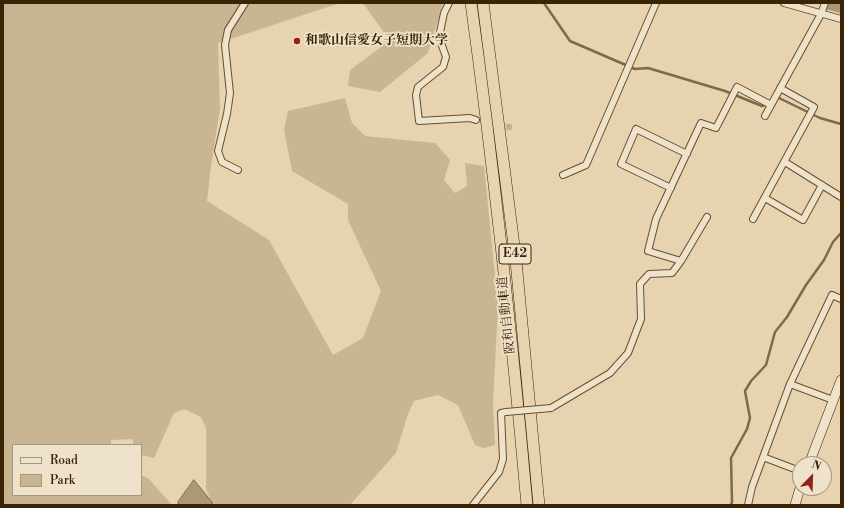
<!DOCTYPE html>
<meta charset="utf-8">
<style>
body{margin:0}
#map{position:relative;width:844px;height:508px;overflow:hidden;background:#e7d3af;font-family:"Libre Bodoni",serif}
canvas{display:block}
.frame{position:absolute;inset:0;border:4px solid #392405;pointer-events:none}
.legend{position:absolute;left:12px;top:444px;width:130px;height:52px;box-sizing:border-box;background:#efe2cb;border:1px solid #a6967c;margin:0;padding:5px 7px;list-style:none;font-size:12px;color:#392405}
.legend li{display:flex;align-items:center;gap:8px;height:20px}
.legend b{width:20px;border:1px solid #a6967c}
.north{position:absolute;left:792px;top:456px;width:40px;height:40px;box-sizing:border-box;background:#efe2cb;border:1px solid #a6967c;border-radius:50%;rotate:23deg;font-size:11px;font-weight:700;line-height:16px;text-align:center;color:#392405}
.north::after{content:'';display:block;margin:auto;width:14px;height:18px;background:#8f2418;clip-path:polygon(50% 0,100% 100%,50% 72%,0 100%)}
</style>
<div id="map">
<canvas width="844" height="508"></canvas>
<div class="frame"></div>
<ul class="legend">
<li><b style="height:5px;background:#efe2cb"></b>Road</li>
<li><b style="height:11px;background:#c9b592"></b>Park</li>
</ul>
<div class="north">N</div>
</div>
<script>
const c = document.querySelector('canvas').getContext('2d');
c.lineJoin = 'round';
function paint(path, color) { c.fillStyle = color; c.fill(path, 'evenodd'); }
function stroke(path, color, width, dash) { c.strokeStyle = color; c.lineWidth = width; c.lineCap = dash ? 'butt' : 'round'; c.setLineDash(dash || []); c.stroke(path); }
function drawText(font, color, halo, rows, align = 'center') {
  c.font = font + ' "Libre Bodoni","Noto Serif JP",serif'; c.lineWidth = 3.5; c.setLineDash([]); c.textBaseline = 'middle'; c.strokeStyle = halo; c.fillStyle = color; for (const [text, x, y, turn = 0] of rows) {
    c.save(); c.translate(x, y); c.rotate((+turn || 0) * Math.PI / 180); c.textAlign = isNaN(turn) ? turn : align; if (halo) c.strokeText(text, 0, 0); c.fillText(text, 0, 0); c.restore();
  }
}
const green = new Path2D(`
 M3,3H340L218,43L220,108L211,166L207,201L269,240L333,355L363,338L381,291L348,220V204L292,171L284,130L288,111L345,98L352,123L365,136L435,143L450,160L444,180L455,193L467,186L465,163L484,166L498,306L493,403L495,445L483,448L475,445L458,405L438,395L414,401L408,414L396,453L350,505H213L206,489V428L201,417L184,409L174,413L154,458L141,455V445H133V439L111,440V445H13V495H141V475L148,478L172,505H3Z
 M363,3H443L428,53L380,92L348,86L350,70L381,47L388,38Z`);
const water = new Path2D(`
 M194,480L212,502V505H178V502Z`);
const stream = new Path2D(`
 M544,3L570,41L635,69L648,68L725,91L762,106L767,104
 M775,100L779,98L820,118L841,124
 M731,505L732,502L731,458L747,429L750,418L745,391L751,381L766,365L775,332L787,317L806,285L824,260L833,242L841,233`);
const river = new Path2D(`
 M830,3L841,6`);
const streetTunnel = new Path2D(`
 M497,125L514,128`);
const street = new Path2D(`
 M449,3L444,13L439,37L446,57L443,67L418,87L416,95L419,121L470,118L476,120
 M784,3L841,19
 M765,116L821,14L825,3
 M785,162L841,197
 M238,170L222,162L218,151L227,114L230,93L225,45L228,30L245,3
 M563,175L586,165L656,3
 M671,188L621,164L636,129L687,154
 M765,198L803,220L822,185
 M753,219L814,107L780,88
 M681,261L648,251L656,219L701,123L716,128L737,87L771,105
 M790,384L833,400
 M551,408L610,373L628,353L641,319L640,284L649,274L672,273L681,261L707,217
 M763,457L800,471
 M473,505L499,472L503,459L501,413L506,412
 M748,505L752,487L790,384L832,295L841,299`);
const secondary = new Path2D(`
 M809,464L841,380
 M795,505L800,488`);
const highway = new Path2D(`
 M471,3C494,170 512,337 527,505
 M483,3L516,261L539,505`);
const streetBridge = new Path2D(`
 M506,412L551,408`);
const markers = [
 [297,41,4,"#8f2418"]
];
const shields = [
 [515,254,32]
];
const shieldNames = [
 ["E42",515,254]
];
const poiNames = [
 ["和歌山信愛女子短期大学",305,41]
];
const streetNames = [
 ["阪和自動車道",507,315,-96]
];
paint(green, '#c9b592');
paint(water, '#ac9875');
stroke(water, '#7e6a48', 1);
stroke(stream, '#7e6a48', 2.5);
stroke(river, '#ac9875', 14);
stroke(streetTunnel, '#c4b08d', 6, [6, 3]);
stroke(street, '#645030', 8);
stroke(secondary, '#392405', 10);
stroke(highway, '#392405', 12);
stroke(street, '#efe2cb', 6);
stroke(secondary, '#efe2cb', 9);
stroke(highway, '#e7d3af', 11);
stroke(streetBridge, '#645030', 8, []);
stroke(streetBridge, '#efe2cb', 6);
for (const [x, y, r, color] of markers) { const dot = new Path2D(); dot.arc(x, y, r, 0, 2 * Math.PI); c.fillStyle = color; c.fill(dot); stroke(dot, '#efe2cb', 1.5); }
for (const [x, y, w] of shields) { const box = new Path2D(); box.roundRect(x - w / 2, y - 10, w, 20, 3); c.fillStyle = '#efe2cb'; c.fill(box); stroke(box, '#392405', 1); }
drawText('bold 12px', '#392405', null, shieldNames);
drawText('bold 13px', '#392405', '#efe2cb', poiNames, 'left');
drawText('13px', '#392405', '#efe2cb', streetNames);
</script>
